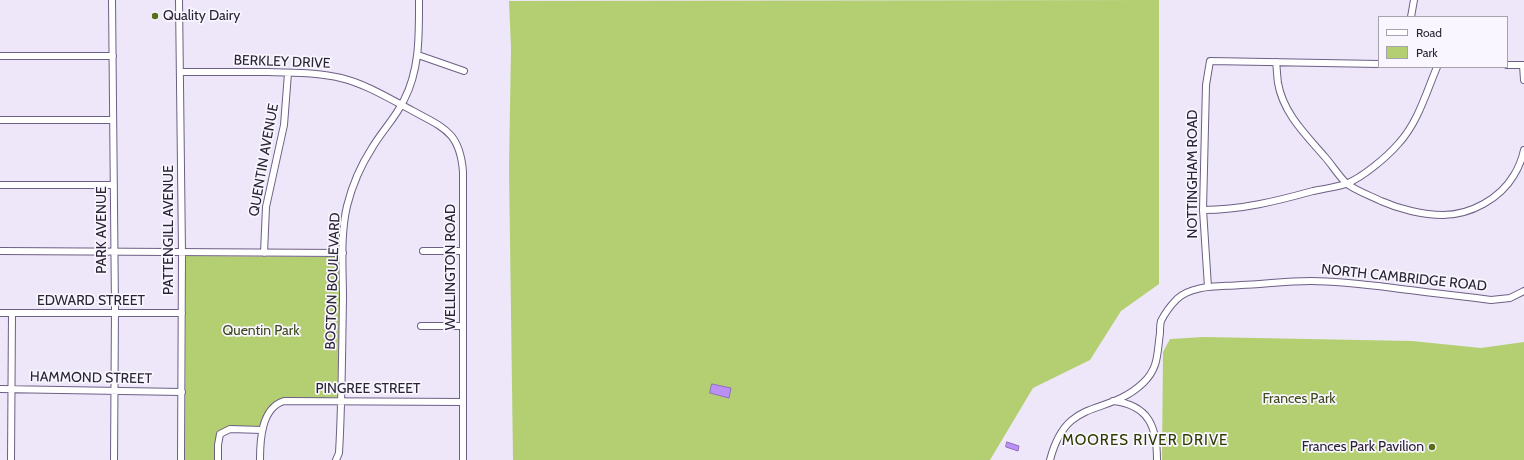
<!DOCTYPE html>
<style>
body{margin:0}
#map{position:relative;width:1524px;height:460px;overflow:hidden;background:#ede7f9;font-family:Cabin,sans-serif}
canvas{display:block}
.legend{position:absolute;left:1378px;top:16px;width:130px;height:52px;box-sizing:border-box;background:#f9f6ff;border:1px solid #a6a2ae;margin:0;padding:5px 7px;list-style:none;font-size:12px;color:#2a2434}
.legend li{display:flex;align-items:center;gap:8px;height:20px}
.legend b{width:20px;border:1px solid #a6a2ae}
</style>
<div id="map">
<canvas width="1524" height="460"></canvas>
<ul class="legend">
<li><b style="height:5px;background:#fff"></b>Road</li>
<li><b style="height:11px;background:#b4cf72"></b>Park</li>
</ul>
</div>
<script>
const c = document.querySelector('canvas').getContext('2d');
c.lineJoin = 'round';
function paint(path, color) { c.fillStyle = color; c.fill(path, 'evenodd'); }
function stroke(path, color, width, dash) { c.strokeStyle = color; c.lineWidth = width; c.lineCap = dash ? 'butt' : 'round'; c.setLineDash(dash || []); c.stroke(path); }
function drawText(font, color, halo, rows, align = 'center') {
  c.font = font + ' Cabin,sans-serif'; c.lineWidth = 3.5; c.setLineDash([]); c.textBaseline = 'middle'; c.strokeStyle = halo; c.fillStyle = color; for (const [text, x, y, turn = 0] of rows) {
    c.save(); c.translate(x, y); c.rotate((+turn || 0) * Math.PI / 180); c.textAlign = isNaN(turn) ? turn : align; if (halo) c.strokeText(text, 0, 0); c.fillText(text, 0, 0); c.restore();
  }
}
const green = new Path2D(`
 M1159,0V284L1121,311L1090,360L1033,388L990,460H513L509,168L511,48L509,1Z
 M186,256L342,257L337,397L290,401L274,405L261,431L227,430L219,440V460H185Z
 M1204,337L1412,341L1481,348L1524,342V460H1162L1163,352L1170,339Z`);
const water = new Path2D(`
 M712,384L731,388L729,398L710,393Z
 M1007,442L1019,446L1018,451L1006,447Z`);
const minor = new Path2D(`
 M112,0L115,308L114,460
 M179,0L182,252L181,460
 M1411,17L1414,0
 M418,55L464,71
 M0,56H113
 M1276,62C1277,69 1277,76 1278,83C1283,113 1306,135 1325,157C1332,165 1338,175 1346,183C1354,190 1371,196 1381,201C1399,209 1423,215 1443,215C1470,215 1500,199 1514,175C1519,167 1522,159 1524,150
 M1507,65H1524
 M1523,65L1524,80
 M180,72C210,72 239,72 268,72C293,73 317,72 341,78C366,84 390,99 413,111C444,128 460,132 463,172V460
 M0,120H113
 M0,185H114
 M1203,210C1241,210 1277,201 1313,191C1324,189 1336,187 1346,184C1363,177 1387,157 1399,143C1418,122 1426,93 1437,67
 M0,251L343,253
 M423,251H463
 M264,253L266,207L284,125L288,73
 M1208,287L1203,210L1206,85L1210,61L1379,64
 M0,313H182
 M421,326H463
 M0,389L182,392
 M1113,401C1149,405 1157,427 1157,460
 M11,460L12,313
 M218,460V445L220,434L230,429L262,430
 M260,460C260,441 261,408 284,401L463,402
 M336,460L339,453C342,402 342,351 343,299C343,269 340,236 347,206C352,186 361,165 372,148C382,131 396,117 404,100C420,69 419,35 419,0
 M1050,460C1067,395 1106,418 1143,383C1159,368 1157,353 1160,333C1160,329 1160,325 1161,321C1165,313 1171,305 1177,299C1193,284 1221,287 1241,285C1264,284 1287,281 1311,281C1344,281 1377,286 1410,290C1437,294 1464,296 1491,300L1510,298L1524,291`);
const markers = [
 [155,16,4,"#5a6e1c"],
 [1432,447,4,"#5a6e1c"]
];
const poiNames = [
 ["Quality Dairy",163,16],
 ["Frances Park Pavilion",1424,447,"right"]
];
const streetNames = [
 ["BERKLEY DRIVE",282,62,2],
 ["QUENTIN AVENUE",264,160,-80],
 ["NOTTINGHAM ROAD",1193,174,-90],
 ["PARK AVENUE",102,230,-90],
 ["PATTENGILL AVENUE",169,230,-90],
 ["WELLINGTON ROAD",451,267,-90],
 ["NORTH CAMBRIDGE ROAD",1404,278,6],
 ["BOSTON BOULEVARD",333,281,-88],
 ["EDWARD STREET",91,301],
 ["HAMMOND STREET",91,378,1],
 ["PINGREE STREET",368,389]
];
const parkNames = [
 ["Quentin Park",261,331],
 ["Frances Park",1299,399]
];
const neighbourhoodNames = [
 ["MOORES RIVER DRIVE",1145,441]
];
paint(green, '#b4cf72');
paint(water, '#bb90f5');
stroke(water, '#9070bb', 1);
stroke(minor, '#6e5f85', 8);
stroke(minor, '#fff', 6);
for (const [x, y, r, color] of markers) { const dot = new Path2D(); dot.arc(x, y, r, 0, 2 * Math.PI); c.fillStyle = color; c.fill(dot); stroke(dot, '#f9f6ff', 1.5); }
drawText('14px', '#2a2434', '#f9f6ff', poiNames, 'left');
drawText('14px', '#2a2434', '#f9f6ff', streetNames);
drawText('14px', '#3d4a1b', '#f9f6ff', parkNames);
c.letterSpacing = '1px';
drawText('15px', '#2e3b00', '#f9f6ff', neighbourhoodNames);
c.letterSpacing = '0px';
</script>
